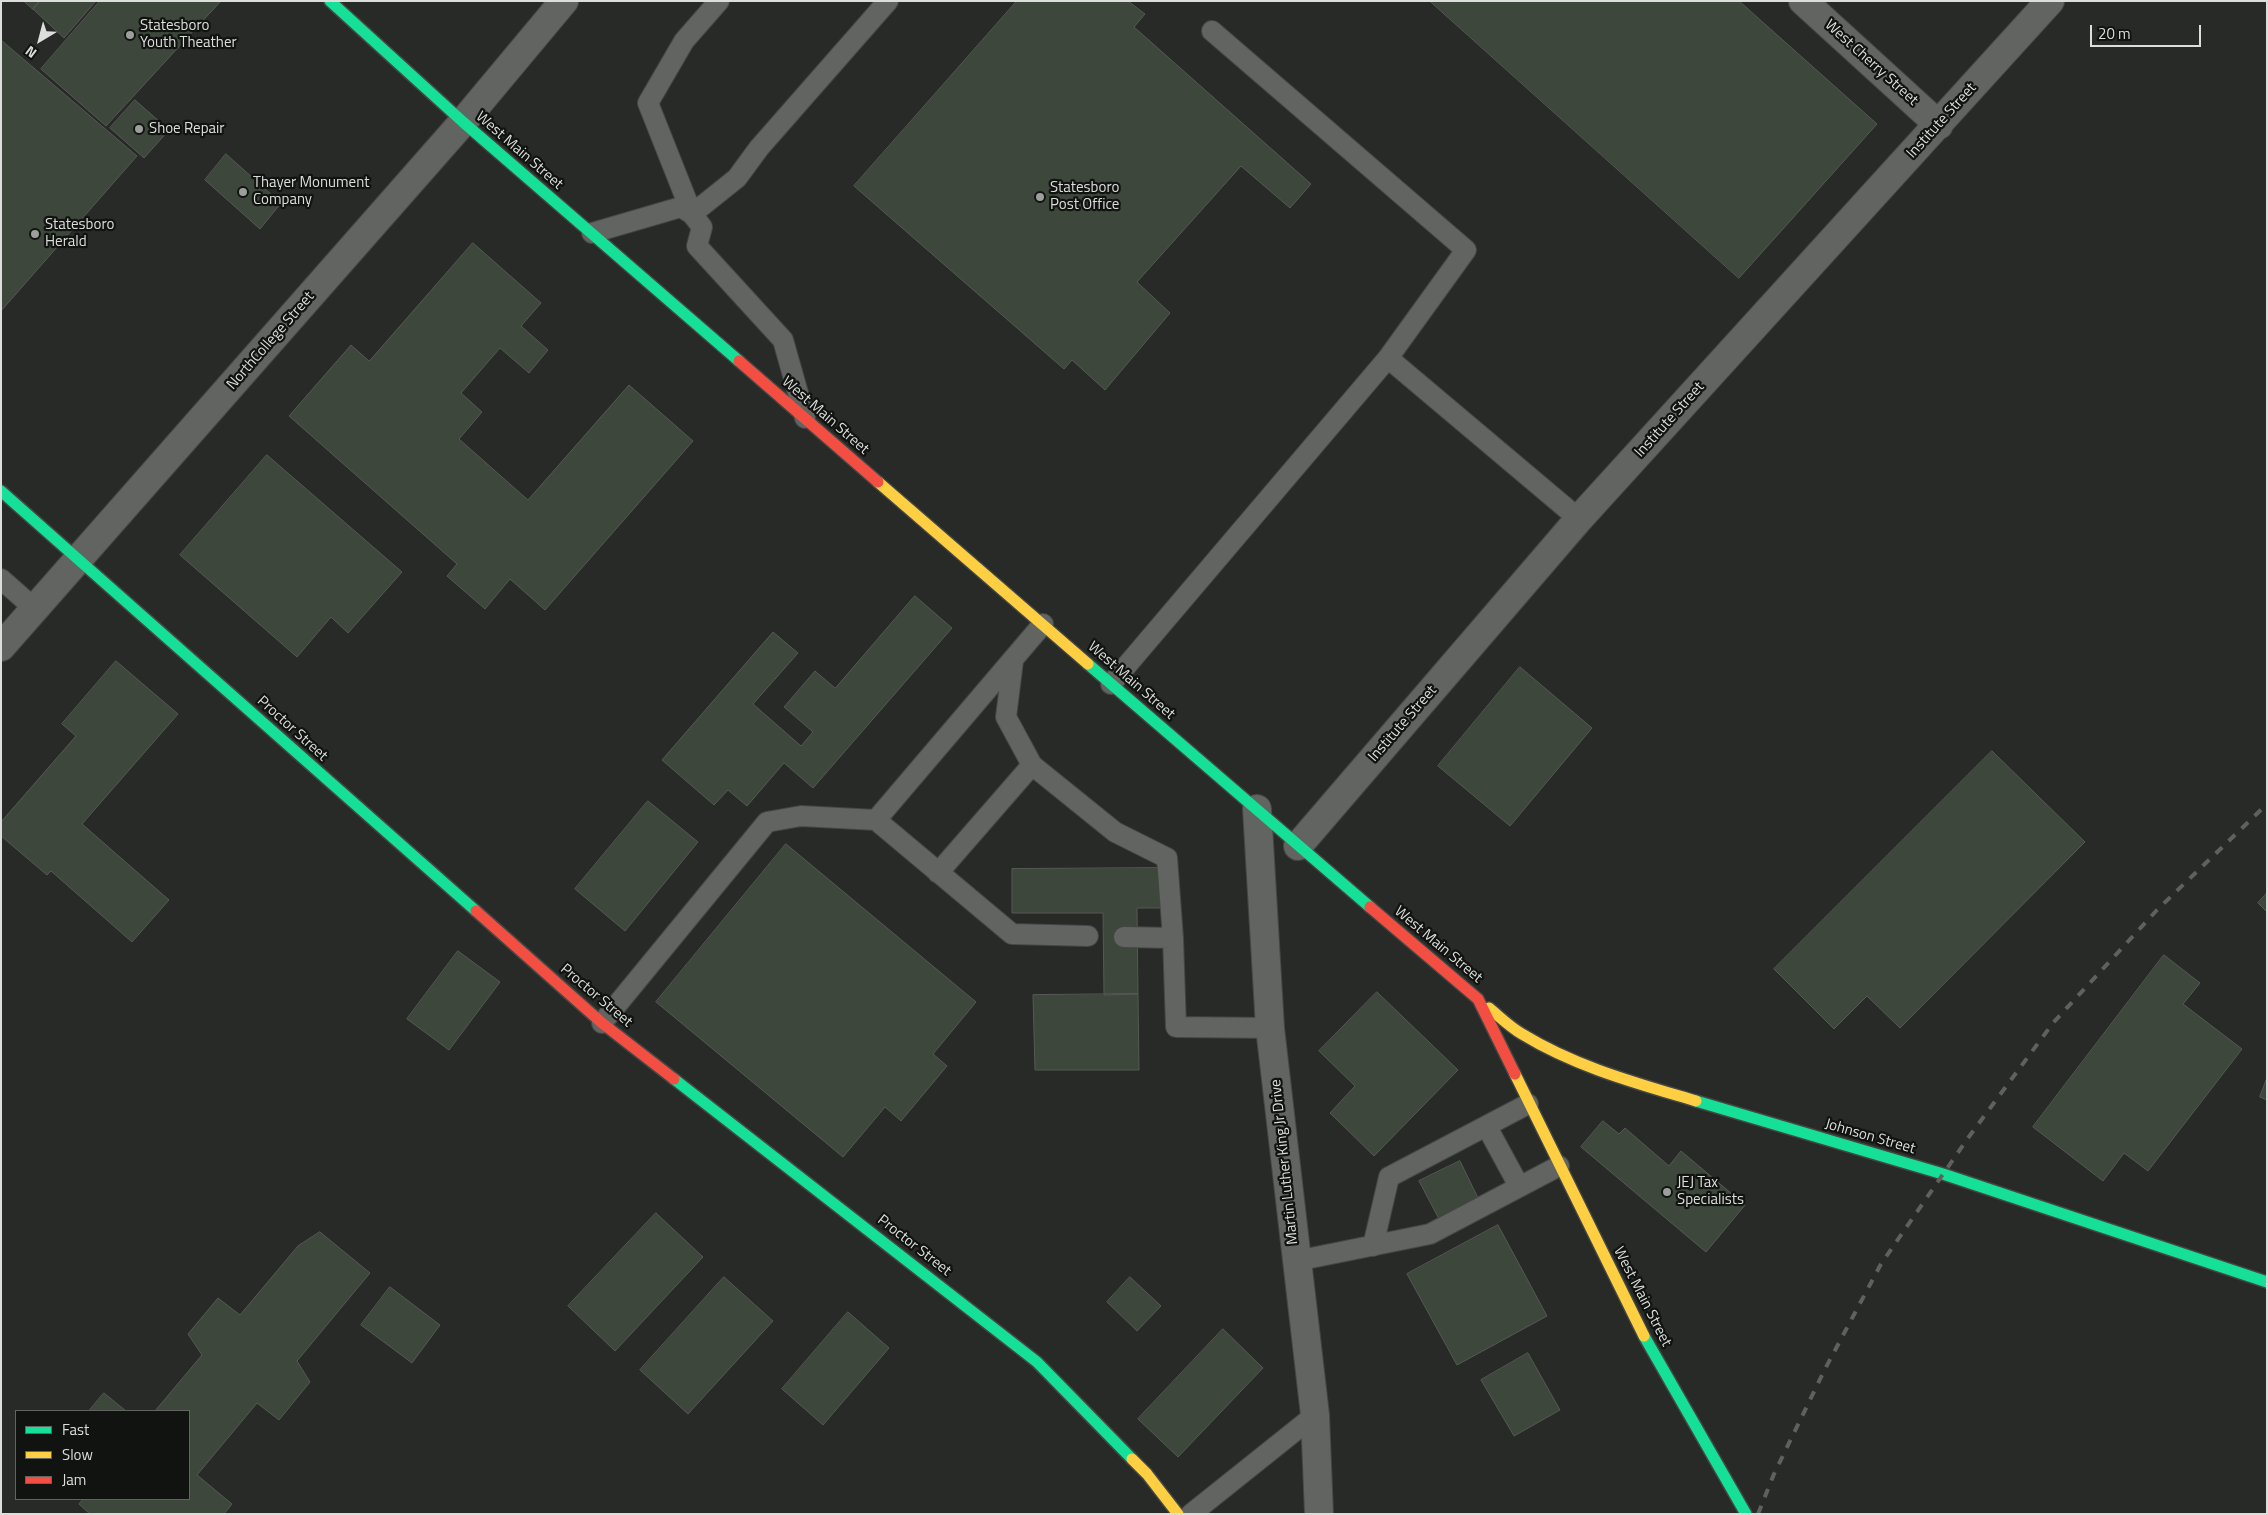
<!DOCTYPE html>
<style>
body{margin:0}
#map{position:relative;width:2268px;height:1515px;overflow:hidden;background:#272a26;font-family:"Titillium Web",sans-serif}
canvas{display:block}
.frame{position:absolute;inset:0;border:2px solid #dbdeda;pointer-events:none}
.legend{position:absolute;left:15px;top:1410px;width:175px;height:90px;box-sizing:border-box;background:#111310;border:1px solid #626461;margin:0;padding:6px 9px;list-style:none;font-size:15px;color:#dbdeda}
.legend li{display:flex;align-items:center;gap:10px;height:25px}
.legend b{width:25px;border:1px solid #626461}
.north{position:absolute;left:15px;top:15px;width:50px;height:50px;-webkit-text-stroke:4px #111310;paint-order:stroke;rotate:217deg;font-size:14px;font-weight:700;line-height:20px;text-align:center;color:#dbdeda}
.north::after{content:'';display:block;margin:auto;width:18px;height:22px;background:#dbdeda;clip-path:polygon(50% 0,100% 100%,50% 72%,0 100%)}
.scale{position:absolute;left:2090px;top:25px;width:111px;height:22px;box-sizing:border-box;border:2px solid #dbdeda;border-top:0;padding-left:6px;font-size:15px;line-height:18px;white-space:nowrap;color:#dbdeda;-webkit-text-stroke:4px #111310;paint-order:stroke}
</style>
<div id="map">
<canvas width="2268" height="1515"></canvas>
<div class="frame"></div>
<ul class="legend">
<li><b style="height:6px;background:#16e098"></b>Fast</li>
<li><b style="height:6px;background:#ffcf43"></b>Slow</li>
<li><b style="height:6px;background:#f24e42"></b>Jam</li>
</ul>
<div class="north">N</div>
<div class="scale">20 m</div>
</div>
<script>
const c = document.querySelector('canvas').getContext('2d');
c.lineJoin = 'round';
function paint(path, color) { c.fillStyle = color; c.fill(path, 'evenodd'); }
function stroke(path, color, width, dash) { c.strokeStyle = color; c.lineWidth = width; c.lineCap = dash ? 'butt' : 'round'; c.setLineDash(dash || []); c.stroke(path); }
function drawText(font, color, halo, rows, align = 'center') {
  c.font = font + ' "Titillium Web",sans-serif'; c.lineWidth = 4.5; c.setLineDash([]); c.textBaseline = 'middle'; c.strokeStyle = halo; c.fillStyle = color; for (const [text, x, y, turn = 0] of rows) {
    c.save(); c.translate(x, y); c.rotate((+turn || 0) * Math.PI / 180); c.textAlign = isNaN(turn) ? turn : align; if (halo) c.strokeText(text, 0, 0); c.fillText(text, 0, 0); c.restore();
  }
}
const building = new Path2D(`
 M24,1H40L33,9Z
 M40,1H96L64,38L33,9Z
 M100,1H221L106,126L41,69Z
 M1017,1H1128L1145,14L1134,27L1311,184L1290,208L1241,166L1137,282L1170,313L1105,390L1072,360L1064,369L854,186Z
 M1430,1H1739L1877,124L1739,278Z
 M1,40L137,156L1,311Z
 M135,100L169,130L144,158L110,128Z
 M226,154L281,203L260,229L205,180Z
 M473,243L541,303L521,326L548,350L529,373L500,348L461,393L482,412L459,439L528,500L629,385L693,441L545,610L510,579L485,609L447,576L457,564L289,416L351,345L369,361Z
 M267,455L402,572L348,633L331,617L297,657L180,555Z
 M915,596L952,628L813,788L784,763L747,806L728,790L714,805L662,760L773,632L798,653L753,704L801,746L813,732L784,707L815,671L835,688Z
 M116,661L178,714L82,824L169,900L132,942L51,871L47,875L1,836V822L76,736L62,724Z
 M1520,667L1592,728L1510,826L1438,766Z
 M1992,751L2085,842L1900,1028L1867,996L1834,1029L1774,969Z
 M648,801L698,842L625,931L575,889Z
 M786,844L976,1002L933,1054L947,1066L901,1121L885,1107L843,1157L656,1002Z
 M1162,868V908H1137L1138,994L1104,995L1103,913H1012V869Z
 M2267,893V912L2258,903Z
 M458,951L500,982L449,1050L407,1019Z
 M2164,955L2200,983L2183,1004L2242,1049L2148,1171L2124,1153L2103,1181L2033,1127Z
 M1377,992L1458,1070L1374,1156L1330,1113L1355,1086L1319,1051Z
 M1138,994L1139,1070H1035L1033,995Z
 M2267,1078V1100L2260,1097Z
 M1603,1121L1619,1134L1625,1128L1669,1166L1681,1151L1745,1205L1706,1252L1581,1147Z
 M1460,1161L1479,1200L1439,1219L1419,1181Z
 M656,1213L703,1257L615,1351L568,1306Z
 M1498,1225L1547,1316L1457,1365L1407,1274Z
 M320,1232L370,1273L297,1361L310,1382L279,1420L257,1403L197,1475L232,1504L224,1514H90L79,1504L83,1499H189V1411H155L202,1355L188,1334L218,1298L240,1315L298,1246Z
 M724,1277L773,1321L688,1414L640,1370Z
 M1130,1277L1161,1306L1137,1331L1107,1302Z
 M390,1287L440,1325L412,1363L361,1325Z
 M848,1312L889,1348L823,1425L782,1389Z
 M1223,1329L1263,1368L1178,1457L1138,1419Z
 M1528,1353L1560,1410L1514,1436L1481,1380Z
 M104,1393L126,1411H89Z`);
const lane = new Path2D(`
 M719,1L684,41L648,103L692,214L737,178L759,148L888,1
 M1212,31L1466,250L1388,358
 M592,233L681,207L692,214L702,227L697,246L783,340L805,418
 M1,579L35,609
 M1013,661L1006,717L1032,765L1115,832L1167,858L1173,938
 M1111,684L1388,358L1579,519
 M876,820L1012,934L1088,936
 M938,873L1032,765
 M1124,937L1173,938L1176,1027L1270,1028
 M602,1023L767,822L801,816L876,820L1043,624
 M1487,1127L1519,1186
 M1373,1246L1389,1177L1528,1104
 M1296,1261L1430,1234L1559,1166
 M1191,1514L1315,1415`);
const street = new Path2D(`
 M1803,1L1939,125
 M1,647L463,122L564,1
 M1257,809L1270,1028L1315,1415L1319,1514
 M1298,846L1579,519L2050,1`);
const fast = new Path2D(`
 M330,1L463,122L739,361
 M1,491L476,911
 M1088,664L1370,907
 M674,1079L1037,1362L1132,1459
 M1696,1101L1943,1174L2267,1282
 M1644,1336L1746,1514`);
const slow = new Path2D(`
 M878,482L1088,664
 M1489,1008C1500,1017 1510,1027 1522,1034C1576,1067 1636,1083 1696,1101
 M1515,1074L1644,1336
 M1132,1459L1147,1474L1178,1514`);
const jam = new Path2D(`
 M739,361L878,482
 M1370,907L1478,999L1515,1074
 M476,911L602,1023L674,1079`);
const rail = new Path2D(`
 M1758,1514L1774,1474L1825,1369L1881,1264L1968,1138L2053,1023L2157,910L2267,804`);
const markers = [
 [130,35,5,"#9c9f9b"],
 [139,129,5,"#9c9f9b"],
 [243,192,5,"#9c9f9b"],
 [1040,197,5,"#9c9f9b"],
 [35,234,5,"#9c9f9b"],
 [1667,1192,5,"#9c9f9b"]
];
const poiNames = [
 ["Statesboro",140,26],
 ["Youth Theather",140,43],
 ["Shoe Repair",149,129],
 ["Thayer Monument",253,183],
 ["Company",253,200],
 ["Statesboro",1050,188],
 ["Post Office",1050,205],
 ["Statesboro",45,225],
 ["Herald",45,242],
 ["JEJ Tax",1677,1183],
 ["Specialists",1677,1200]
];
const streetNames = [
 ["West Cherry Street",1871,63,42],
 ["Institute Street",1942,121,-48],
 ["West Main Street",519,151,41],
 ["NorthCollege Street",271,341,-49],
 ["West Main Street",825,416,41],
 ["Institute Street",1670,420,-48],
 ["West Main Street",1131,681,41],
 ["Institute Street",1403,724,-49],
 ["Proctor Street",292,729,42],
 ["West Main Street",1438,945,40],
 ["Proctor Street",596,996,40],
 ["Johnson Street",1870,1137,16],
 ["Martin Luther King Jr Drive",1285,1162,-96],
 ["Proctor Street",914,1246,38],
 ["West Main Street",1642,1297,63]
];
paint(building, '#3d473b');
stroke(building, '#565955', 1);
stroke(lane, '#444744', 22);
stroke(street, '#444744', 30);
stroke(fast, '#444744', 14);
stroke(slow, '#444744', 14);
stroke(jam, '#444744', 14);
stroke(lane, '#626461', 20);
stroke(street, '#626461', 28);
stroke(fast, '#16e098', 11);
stroke(slow, '#ffcf43', 11);
stroke(jam, '#f24e42', 11);
stroke(rail, '#5e615d', 4, [9, 9]);
for (const [x, y, r, color] of markers) { const dot = new Path2D(); dot.arc(x, y, r, 0, 2 * Math.PI); c.fillStyle = color; c.fill(dot); stroke(dot, '#111310', 2); }
drawText('15px', '#dbdeda', '#111310', poiNames, 'left');
drawText('15px', '#dbdeda', '#111310', streetNames);
</script>
